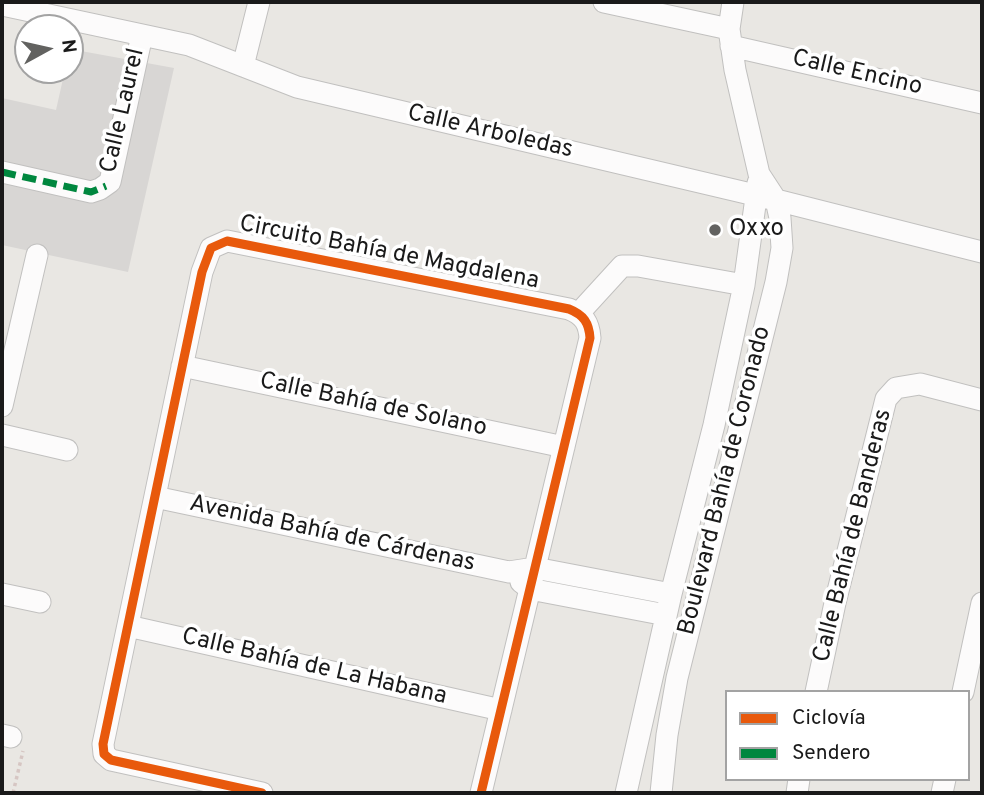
<!DOCTYPE html>
<meta charset="utf-8">
<style>
body{margin:0}
#map{position:relative;width:984px;height:795px;overflow:hidden;background:#e9e7e3;font-family:Overpass,sans-serif}
canvas{display:block}
.frame{position:absolute;inset:0;border:4px solid #1a1a1a;pointer-events:none}
.legend{position:absolute;left:725px;top:690px;width:245px;height:91px;box-sizing:border-box;background:#fff;border:2px solid #a3a3a3;margin:0;padding:9px 12px;list-style:none;font-size:21px;color:#1a1a1a}
.legend li{display:flex;align-items:center;gap:14px;height:35px}
.legend b{width:35px;border:2px solid #a3a3a3}
.north{position:absolute;left:14px;top:14px;width:70px;height:70px;box-sizing:border-box;background:#fff;border:2px solid #a3a3a3;border-radius:50%;rotate:82deg;font-size:19px;font-weight:700;line-height:28px;text-align:center;color:#1a1a1a}
.north::after{content:'';display:block;margin:auto;width:24px;height:32px;background:#626260;clip-path:polygon(50% 0,100% 100%,50% 72%,0 100%)}
</style>
<div id="map">
<canvas width="984" height="795"></canvas>
<div class="frame"></div>
<ul class="legend">
<li><b style="height:9px;background:#e8590c"></b>Ciclovía</li>
<li><b style="height:9px;background:#00873e"></b>Sendero</li>
</ul>
<div class="north">N</div>
</div>
<script>
const c = document.querySelector('canvas').getContext('2d');
c.lineJoin = 'round';
function paint(path, color) { c.fillStyle = color; c.fill(path, 'evenodd'); }
function stroke(path, color, width, dash) { c.strokeStyle = color; c.lineWidth = width; c.lineCap = dash ? 'butt' : 'round'; c.setLineDash(dash || []); c.stroke(path); }
function drawText(font, color, halo, rows, align = 'center') {
  c.font = font + ' Overpass,sans-serif'; c.lineWidth = 7; c.setLineDash([]); c.textBaseline = 'middle'; c.strokeStyle = halo; c.fillStyle = color; for (const [text, x, y, turn = 0] of rows) {
    c.save(); c.translate(x, y); c.rotate((+turn || 0) * Math.PI / 180); c.textAlign = isNaN(turn) ? turn : align; if (halo) c.strokeText(text, 0, 0); c.fillText(text, 0, 0); c.restore();
  }
}
const residential = new Path2D(`
 M70,49L174,68L128,272L2,245V98L56,110L65,70H70Z`);
const path = new Path2D(`
 M13,793L23,751`);
const street = new Path2D(`
 M604,2L729,29
 M2,5L189,45L297,87L776,200L982,252
 M731,46L982,103
 M243,66L259,2
 M2,172L91,192L100,189L110,182L142,35
 M579,313L622,266H638L744,285
 M182,366L564,447
 M2,406L37,255
 M2,435L67,450
 M155,497L509,572L535,568L671,594
 M521,582L530,589L666,615
 M2,594L40,602
 M128,626L501,710
 M816,692L835,603L886,399L896,388L920,384L982,400
 M963,692L982,603
 M2,735L11,737
 M262,793L111,760L104,754L103,744L202,272L211,248L227,241L569,309C584,315 589,323 590,338L481,793
 M626,793L671,594L714,425L744,285L758,183
 M661,793L667,735L677,678L776,282L782,248L780,218L776,200L759,174L735,70L729,29L733,2
 M797,793L799,779
 M942,793L945,779`);
const quiet = new Path2D(`
 M2,172L91,192L106,186`);
const cycleway = new Path2D(`
 M262,793L111,760L104,754L103,744L202,272L211,248L227,241L569,309C584,315 589,323 590,338L481,793`);
const markers = [
 [715,230,7,"#626260"]
];
const streetNames = [
 ["Calle Encino",857,74,13],
 ["Calle Laurel",124,111,-77],
 ["Calle Arboledas",490,133,13],
 ["Circuito Bahía de Magdalena",389,254,11],
 ["Calle Bahía de Solano",373,406,12],
 ["Boulevard Bahía de Coronado",726,481,-76],
 ["Avenida Bahía de Cárdenas",332,535,12],
 ["Calle Bahía de Banderas",854,536,-76],
 ["Calle Bahía de La Habana",314,668,13]
];
const poiNames = [
 ["Oxxo",729,230]
];
paint(residential, '#d8d6d4');
stroke(street, '#c1c0bf', 23);
stroke(path, '#d6c6c3', 3.5, [3.5, 3.5]);
stroke(street, '#fcfbfb', 21);
stroke(quiet, '#00873e', 7, [14, 7]);
stroke(cycleway, '#e8590c', 9);
for (const [x, y, r, color] of markers) { const dot = new Path2D(); dot.arc(x, y, r, 0, 2 * Math.PI); c.fillStyle = color; c.fill(dot); stroke(dot, '#fff', 2.5); }
drawText('24px', '#1a1a1a', '#fff', streetNames);
drawText('24px', '#1a1a1a', '#fff', poiNames, 'left');
</script>
